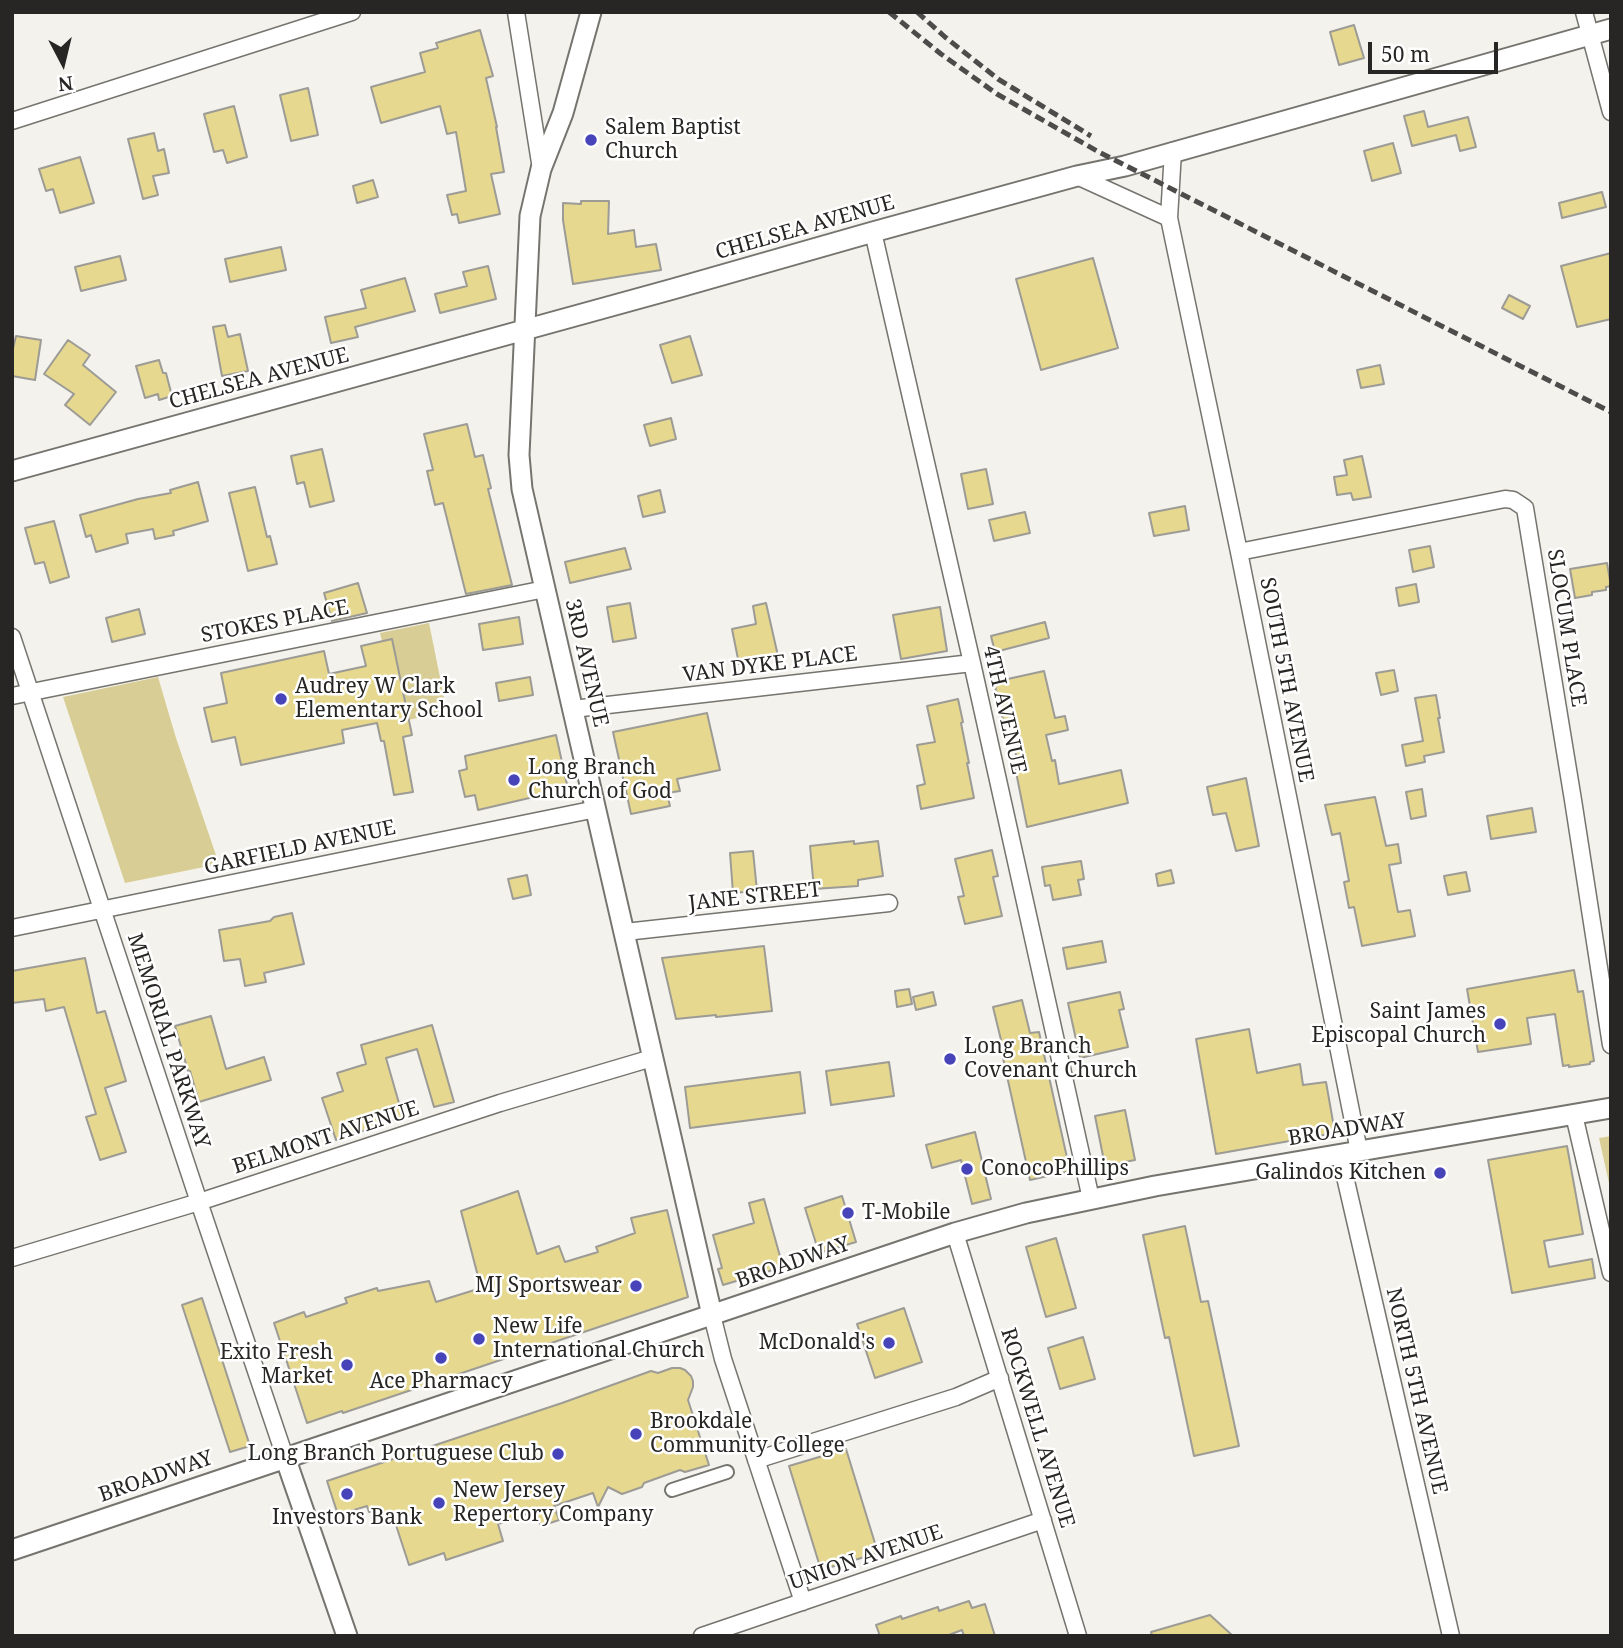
<!DOCTYPE html>
<style>
body{margin:0}
#map{position:relative;width:1623px;height:1648px;overflow:hidden;background:#f4f2ec;font-family:"Noto Serif",serif}
canvas{display:block}
.frame{position:absolute;inset:0;border:14px solid #272624;pointer-events:none}
.north{position:absolute;left:28px;top:28px;width:70px;height:70px;-webkit-text-stroke:5px #fff;paint-order:stroke;rotate:173deg;font-size:19px;font-weight:700;line-height:28px;text-align:center;color:#272624}
.north::after{content:'';display:block;margin:auto;width:24px;height:32px;background:#272624;clip-path:polygon(50% 0,100% 100%,50% 72%,0 100%)}
.scale{position:absolute;left:1368px;top:42px;width:130px;height:32px;box-sizing:border-box;border:4px solid #272624;border-top:0;padding-left:9px;font-size:21px;line-height:24px;white-space:nowrap;color:#272624;-webkit-text-stroke:5px #fff;paint-order:stroke}
</style>
<div id="map">
<canvas width="1623" height="1648"></canvas>
<div class="frame"></div>
<div class="north">N</div>
<div class="scale">50 m</div>
</div>
<script>
const c = document.querySelector('canvas').getContext('2d');
c.lineJoin = 'round';
function paint(path, color) { c.fillStyle = color; c.fill(path, 'evenodd'); }
function stroke(path, color, width, dash) { c.strokeStyle = color; c.lineWidth = width; c.lineCap = dash ? 'butt' : 'round'; c.setLineDash(dash || []); c.stroke(path); }
function drawText(font, color, halo, rows, align = 'center') {
  c.font = font + ' "Noto Serif",serif'; c.lineWidth = 5; c.setLineDash([]); c.textBaseline = 'middle'; c.strokeStyle = halo; c.fillStyle = color; for (const [text, x, y, turn = 0] of rows) {
    c.save(); c.translate(x, y); c.rotate((+turn || 0) * Math.PI / 180); c.textAlign = isNaN(turn) ? turn : align; if (halo) c.strokeText(text, 0, 0); c.fillText(text, 0, 0); c.restore();
  }
}
const green = new Path2D(`
 M429,623L447,712L408,720L391,639L382,641L380,633Z
 M158,677L176,738L219,864L125,883L63,697Z
 M1611,1136V1192L1599,1138Z`);
const building = new Path2D(`
 M1354,25L1364,58L1339,65L1330,32Z
 M480,30L493,76L486,78L497,127H496L504,172L491,174L500,214L459,223L457,214L452,215L447,195L466,191L456,132L447,134L440,106L381,123L371,87L425,72L420,53L438,48L436,43Z
 M308,88L318,135L291,141L280,95Z
 M234,106L247,157L227,163L223,150L214,152L204,114Z
 M1424,111L1428,127L1468,117L1476,147L1460,151L1456,135L1412,146L1404,116Z
 M154,133L158,151L164,149L169,173L153,176L158,195L143,199L128,139Z
 M1393,143L1401,173L1372,181L1364,151Z
 M80,157L94,203L60,213L53,189L46,191L39,169Z
 M373,180L378,197L357,203L353,186Z
 M1602,192L1606,207L1562,218L1559,203Z
 M581,201H609L608,234L634,230L636,247L656,244L661,270L573,284L563,220V203L581,204Z
 M281,247L286,270L230,282L225,259Z
 M1611,253V319L1577,327L1561,266Z
 M120,256L126,280L81,291L75,267Z
 M1093,258L1118,348L1041,370L1016,279Z
 M488,266L496,299L440,313L435,294L467,286L463,272Z
 M405,278L415,311L355,327L358,337L331,343L325,317L366,308L361,290Z
 M1509,295L1530,306L1523,319L1502,308Z
 M225,325L228,337L240,334L248,371L222,376L213,327Z
 M16,336L41,340L35,380L12,376V353Z
 M690,336L702,375L672,383L660,345Z
 M68,340L90,355L83,365L116,392L90,425L65,405L74,394L44,374Z
 M159,360L163,373H166L172,396L159,400L158,394L145,398L136,366Z
 M1380,365L1384,384L1361,388L1357,370Z
 M671,418L676,439L650,446L644,425Z
 M467,424L475,457L483,455L491,488L488,489L512,585L466,594L443,503L435,505L427,471L433,470L424,434Z
 M322,449L334,501L310,507L304,482L297,484L291,456Z
 M1362,456L1371,497L1353,500L1351,493L1337,495L1334,477L1347,475L1344,460Z
 M986,469L993,504L968,509L961,474Z
 M198,482L208,521L173,531L174,535L155,539L153,529L126,534L128,543L96,552L91,535L86,537L80,515L138,499L171,493L170,490Z
 M255,487L267,537L270,536L277,564L248,571L229,493Z
 M660,490L665,512L643,517L638,496Z
 M1185,506L1189,530L1154,536L1149,513Z
 M1025,512L1030,533L994,541L989,520Z
 M54,521L69,577L50,583L44,562L35,564L25,528Z
 M1430,546L1434,567L1413,572L1409,550Z
 M625,548L631,569L570,583L565,562Z
 M1607,563L1611,586L1606,587V590L1592,592V595L1575,598L1570,569Z
 M358,583L367,613L332,621L324,593Z
 M1416,584L1419,602L1399,606L1396,588Z
 M630,603L636,638L613,642L607,607Z
 M766,603L778,656L739,664L732,629L756,624L753,606Z
 M940,607L947,651L901,659L893,615Z
 M139,609L145,634L112,642L106,618Z
 M519,617L523,644L483,650L479,624Z
 M1045,622L1049,638L995,652L991,636Z
 M392,639L412,735L403,737L413,792L394,795L384,741H381L377,723L342,730L344,743L241,765L235,737L212,742L204,708L227,703L221,673L324,651L329,674L366,666L361,646Z
 M1394,670L1398,691L1381,695L1376,673Z
 M1044,671L1055,718L1065,716L1068,730L1046,735L1052,761L1055,760L1059,784L1121,770L1128,803L1027,827L1015,767L1019,766L1015,751L1021,749L1014,718L1003,720L994,682Z
 M530,677L533,695L499,701L496,683Z
 M1436,695L1440,718H1438L1444,752L1424,756L1425,762L1406,766L1402,745L1423,741L1415,698Z
 M958,699L963,722L961,723L969,763H967L974,798L921,809L917,786L925,784L917,745L935,742L927,706Z
 M707,713L720,770L677,779L680,791L667,793L670,806L631,814L613,732Z
 M556,735L568,789L478,810L475,795L465,797L459,771L467,769L465,756Z
 M1246,778L1259,846L1236,851L1226,813L1213,815L1207,787Z
 M1422,789L1426,816L1411,819L1406,792Z
 M1375,797L1386,846L1398,844L1401,863L1389,865L1398,912L1410,910L1415,936L1362,946L1354,907L1349,908L1344,882L1349,881L1340,833L1332,835L1325,805Z
 M1532,808L1536,832L1491,839L1487,816Z
 M854,841V844L878,841L883,876L858,880V886L814,889L810,846Z
 M992,850L998,876L993,877L1002,916L965,924L958,897L964,896L955,859Z
 M753,851L757,891L733,893L730,853Z
 M1081,861L1084,879L1078,880L1081,895L1053,900L1050,885L1045,886L1042,867Z
 M1171,870L1174,883L1158,886L1156,874Z
 M1466,872L1470,891L1448,895L1444,876Z
 M527,875L531,895L513,899L508,879Z
 M292,913L304,964L264,973L266,982L245,986L240,959L224,961L219,930L270,921L274,917Z
 M1102,941L1106,962L1067,969L1063,948Z
 M764,946L772,1011L716,1017V1015L676,1019L662,958Z
 M85,958L97,1013L105,1011L126,1081L105,1088L126,1152L100,1160L86,1117L96,1114L64,1007L46,1011L44,999L12,1003V971Z
 M1574,970L1578,992L1583,991L1594,1061L1590,1062V1064L1569,1067V1065L1563,1066L1555,1014L1527,1018L1531,1044L1478,1052L1467,989Z
 M909,989L912,1004L897,1007L895,991Z
 M933,992L936,1005L916,1010L913,997Z
 M1120,992L1124,1009L1119,1010L1128,1047L1080,1058L1068,1003Z
 M1022,1000L1030,1033L1039,1032L1070,1171L1030,1180L999,1040H1001L993,1007Z
 M211,1016L226,1069L264,1057L271,1080L199,1102L190,1071H188L175,1026Z
 M432,1025L454,1102L434,1107L417,1049L386,1058L403,1117L336,1140L322,1098L343,1091L337,1073L366,1064L361,1045Z
 M1249,1029L1257,1073L1300,1064L1303,1085L1326,1082L1335,1133L1216,1154L1196,1039Z
 M889,1062L894,1096L831,1105L826,1071Z
 M800,1072L805,1113L690,1128L685,1087Z
 M1125,1110L1135,1160L1105,1166L1095,1116Z
 M975,1132L991,1199L972,1204L961,1160L932,1168L926,1145Z
 M1567,1146L1583,1234L1544,1241L1549,1267L1592,1259L1595,1278L1512,1293L1488,1160Z
 M518,1191L537,1254L559,1246L565,1262L598,1252L596,1247L635,1233L631,1218L667,1210L688,1297L343,1413L342,1411L307,1423L274,1323L304,1312L306,1317L347,1303L345,1298L377,1288L378,1291L429,1281L436,1302L481,1288L461,1211Z
 M842,1196L856,1242L819,1253L805,1208Z
 M764,1199L783,1267L723,1285L718,1269L722,1268L713,1235L754,1223L749,1203Z
 M1185,1226L1201,1302L1208,1301L1239,1446L1194,1456L1169,1337L1165,1338L1143,1235Z
 M1056,1238L1076,1308L1046,1317L1026,1247Z
 M202,1298L250,1446L230,1452L182,1305Z
 M904,1308L922,1362L875,1378L857,1324Z
 M1083,1337L1095,1379L1060,1389L1048,1348Z
 M672,1368H680L685,1370L691,1376L693,1381V1387L688,1400L709,1465L685,1472L680,1470L644,1483L642,1487L622,1494L608,1487L598,1507L593,1493L554,1506L559,1520L541,1526L535,1511L498,1524L503,1541L446,1560L444,1553L409,1565L393,1516L384,1518L381,1508L369,1512L367,1506L338,1515L327,1481L562,1403L651,1371L658,1373Z
 M846,1449L878,1553L821,1570L789,1466Z
 M969,1601L972,1608L985,1604L995,1636H964L962,1630L946,1636H880L876,1625L901,1616L902,1619L938,1607L939,1611Z
 M1210,1615L1233,1636H1152L1151,1632Z`);
const pedestrian = new Path2D(`
 M672,1490L727,1472`);
const minor = new Path2D(`
 M516,12L541,169
 M1584,12L1611,112
 M12,121L352,12
 M1077,176L1169,218L1239,552L1359,1151
 M1169,218L1173,151
 M873,232L972,663L1091,1199
 M1239,552L1505,499L1513,500L1525,508L1573,800L1611,1045
 M12,637L199,1202L285,1457
 M12,696L545,589
 M573,709L972,663
 M12,928L596,809
 M625,932L889,903
 M1574,1115L1611,1273
 M1340,1155L1451,1636
 M955,1233L1078,1636
 M12,1258L199,1202L500,1103L652,1058
 M712,1315L723,1359L803,1602
 M756,1460L956,1397L1000,1378
 M702,1636L1043,1520`);
const tertiary = new Path2D(`
 M591,12L563,113L541,169L530,216L519,455L522,489L712,1315
 M12,471L673,289L873,232L1077,176L1125,166L1611,29
 M285,1457L347,1636
 M12,1550L955,1233L1026,1213L1155,1186L1611,1108`);
const rail = new Path2D(`
 M889,12L941,54L997,94L1097,151L1611,412
 M917,12L945,37L998,79L1091,136`);
const markers = [
 [591,140,7,"#4743b9"],
 [281,699,7,"#4743b9"],
 [514,780,7,"#4743b9"],
 [1500,1024,7,"#4743b9"],
 [950,1059,7,"#4743b9"],
 [967,1169,7,"#4743b9"],
 [1440,1173,7,"#4743b9"],
 [848,1213,7,"#4743b9"],
 [636,1286,7,"#4743b9"],
 [479,1339,7,"#4743b9"],
 [889,1343,7,"#4743b9"],
 [441,1358,7,"#4743b9"],
 [347,1365,7,"#4743b9"],
 [636,1434,7,"#4743b9"],
 [558,1454,7,"#4743b9"],
 [347,1494,7,"#4743b9"],
 [439,1503,7,"#4743b9"]
];
const poiNames = [
 ["Salem Baptist",605,128],
 ["Church",605,152],
 ["Audrey W Clark",295,687],
 ["Elementary School",295,711],
 ["Long Branch",528,768],
 ["Church of God",528,792],
 ["Saint James",1486,1012,"right"],
 ["Episcopal Church",1486,1036,"right"],
 ["Long Branch",964,1047],
 ["Covenant Church",964,1071],
 ["ConocoPhillips",981,1169],
 ["Galindos Kitchen",1426,1173,"right"],
 ["T-Mobile",862,1213],
 ["MJ Sportswear",622,1286,"right"],
 ["New Life",493,1327],
 ["International Church",493,1351],
 ["McDonald's",875,1343,"right"],
 ["Exito Fresh",333,1353,"right"],
 ["Market",333,1377,"right"],
 ["Ace Pharmacy",441,1382,"center"],
 ["Brookdale",650,1422],
 ["Community College",650,1446],
 ["Long Branch Portuguese Club",544,1454,"right"],
 ["New Jersey",453,1491],
 ["Repertory Company",453,1515],
 ["Investors Bank",347,1518,"center"]
];
const streetNames = [
 ["CHELSEA AVENUE",805,228,-16],
 ["CHELSEA AVENUE",259,379,-15],
 ["STOKES PLACE",275,622,-11],
 ["SLOCUM PLACE",1566,628,81],
 ["3RD AVENUE",586,663,77],
 ["VAN DYKE PLACE",770,665,-7],
 ["SOUTH 5TH AVENUE",1286,680,79],
 ["4TH AVENUE",1004,710,77],
 ["GARFIELD AVENUE",300,848,-12],
 ["JANE STREET",755,897,-6],
 ["MEMORIAL PARKWAY",168,1041,72],
 ["BROADWAY",1347,1130,-9],
 ["BELMONT AVENUE",326,1138,-18],
 ["BROADWAY",793,1263,-19],
 ["NORTH 5TH AVENUE",1416,1391,77],
 ["ROCKWELL AVENUE",1037,1428,73],
 ["BROADWAY",156,1477,-19],
 ["UNION AVENUE",866,1558,-19]
];
paint(green, '#d8cd94');
paint(building, '#e6d88e');
stroke(building, '#9d9b95', 2);
stroke(pedestrian, '#75746e', 16);
stroke(minor, '#75746e', 19);
stroke(tertiary, '#75746e', 23);
stroke(pedestrian, '#fff', 12);
stroke(minor, '#fff', 16);
stroke(tertiary, '#fff', 19);
stroke(rail, '#4e4c4a', 5, [10, 5]);
for (const [x, y, r, color] of markers) { const dot = new Path2D(); dot.arc(x, y, r, 0, 2 * Math.PI); c.fillStyle = color; c.fill(dot); stroke(dot, '#fff', 2.5); }
drawText('21px', '#272624', '#fff', poiNames, 'left');
drawText('21px', '#272624', '#fff', streetNames);
</script>
